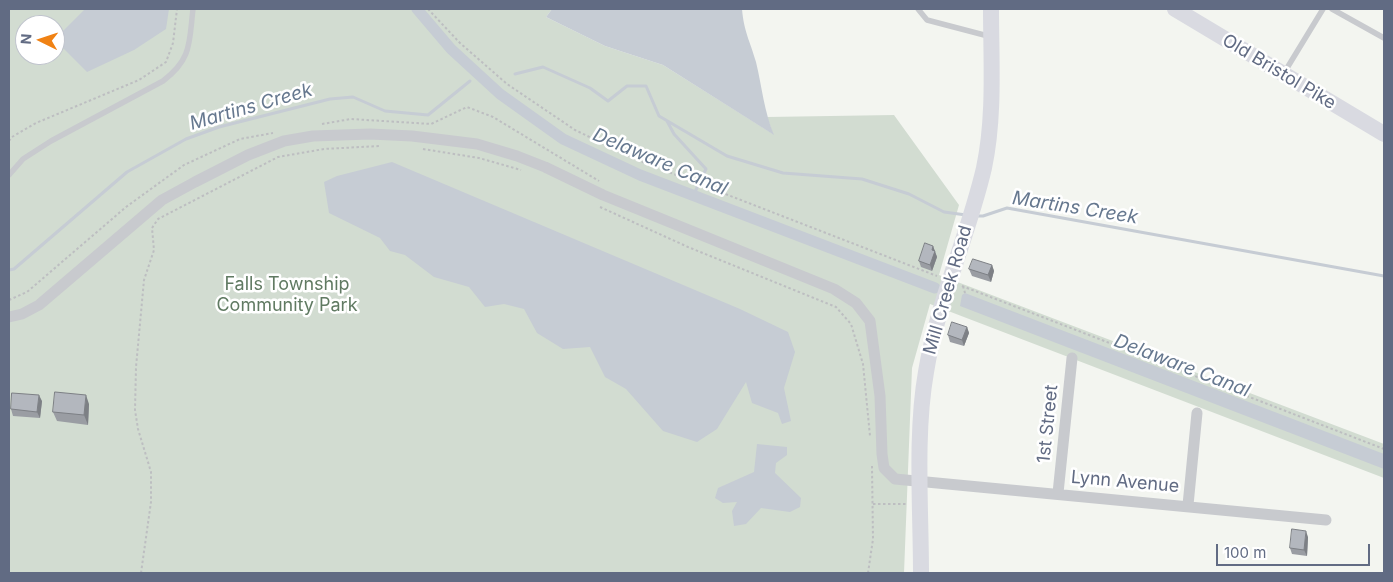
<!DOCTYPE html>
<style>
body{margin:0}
#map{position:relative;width:1393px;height:582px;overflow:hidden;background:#f3f5f0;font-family:Inter,sans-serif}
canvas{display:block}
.frame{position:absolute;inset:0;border:10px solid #616b83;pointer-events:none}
.north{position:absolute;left:15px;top:15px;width:50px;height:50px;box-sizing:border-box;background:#fff;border:1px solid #c0c4cd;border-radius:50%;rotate:274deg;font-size:14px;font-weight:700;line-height:20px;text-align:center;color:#616b83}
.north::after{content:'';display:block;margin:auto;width:18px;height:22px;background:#f08214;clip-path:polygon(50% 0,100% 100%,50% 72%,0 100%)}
.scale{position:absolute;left:1216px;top:544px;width:154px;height:22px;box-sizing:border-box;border:2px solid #616b83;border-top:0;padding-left:6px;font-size:15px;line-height:18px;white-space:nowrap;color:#616b83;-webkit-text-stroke:4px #fff;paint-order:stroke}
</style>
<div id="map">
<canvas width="1393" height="582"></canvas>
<div class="frame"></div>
<div class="north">N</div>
<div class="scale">100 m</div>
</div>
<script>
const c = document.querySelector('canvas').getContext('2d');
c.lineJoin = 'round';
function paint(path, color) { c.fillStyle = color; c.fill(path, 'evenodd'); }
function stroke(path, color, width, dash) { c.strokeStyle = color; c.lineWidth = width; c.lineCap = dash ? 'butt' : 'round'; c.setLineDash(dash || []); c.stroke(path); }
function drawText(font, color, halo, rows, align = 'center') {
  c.font = font + ' Inter,sans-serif'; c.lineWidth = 5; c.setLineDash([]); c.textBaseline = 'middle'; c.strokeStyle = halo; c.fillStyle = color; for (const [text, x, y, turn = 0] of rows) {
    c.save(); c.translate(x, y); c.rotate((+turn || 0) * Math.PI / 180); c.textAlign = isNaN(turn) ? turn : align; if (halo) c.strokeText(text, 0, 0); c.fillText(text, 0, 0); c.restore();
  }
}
const green = new Path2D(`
 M9,9H552L546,17L605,46L663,65L773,134L767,117L894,115L959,205L939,275L1384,444V478L930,304L912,368L904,573H9ZM25,25H55V55H25Z`);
const water = new Path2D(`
 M85,9H169L166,29L134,50L87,72L63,48L61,33Z
 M552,9H742C744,32 750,41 756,62C762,87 764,111 774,135L663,65L605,46L546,17Z
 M392,162L740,309L788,332L795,352L784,388L791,421L782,424L778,413L752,403L746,382L717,429L697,442L663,431L626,389L605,377L590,347L563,349L537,333L524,309L504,304L485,307L469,287L434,277L405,255L390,251L380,238L329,213L324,182L337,176Z
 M965,293L1384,454V469L960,306L962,295Z
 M757,444L787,447V455L776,463L775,473L801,498L800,507L790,512L761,508L746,524L734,526L732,511L737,502L723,503L715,498L718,488L754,472Z`);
const stream = new Path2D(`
 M515,74L543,67L590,88L608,101L627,86H646L659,116L727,156L783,173L862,179L909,194L944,212L966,215
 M667,121L674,134L706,169L693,196
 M975,216H983L1007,208L1384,276
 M9,270L14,269L127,172L186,139L219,127L330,99L353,97L385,111L428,115L470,81`);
const canal = new Path2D(`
 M417,9L451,49L500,94L563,139L640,175L935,288`);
const path = new Path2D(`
 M428,9L460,43L507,84L575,130L635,159L937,276
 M322,124L351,119L431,124L467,107L493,117L599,181
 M9,141L12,137L36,123L139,80L166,62L173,43L177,9
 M423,149L479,158L521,170
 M600,207L688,247L836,307L851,324L863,364L870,436
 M962,286L1384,449
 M963,286L965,293
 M9,300L27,292L126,207L184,165L240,139L273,133
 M873,504H906
 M141,573L151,502V472L138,429L135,410L136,367L144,280L154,250L152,228L158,219L278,157L324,149L379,146
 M868,573L873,539L872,466`);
const lane = new Path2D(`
 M918,9L927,20L988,36
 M1332,9L1384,38
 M1284,73L1323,9
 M9,175L23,159L51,141L163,81C192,59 189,43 193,9`);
const street = new Path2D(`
 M9,317L22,314L39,305L162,200L195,182L248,155L284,141L313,136L370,134L412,136L477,144L517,156L545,167L603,195L834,289L856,303L870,321L880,396L882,454L884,468L895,479L1326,520
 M1058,493L1072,358
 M1188,505L1197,413`);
const secondary = new Path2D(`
 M1175,9L1384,134
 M921,573C921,510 915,434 926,372C937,303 968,237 984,168C995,116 991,61 991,9`);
const wall = new Path2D(`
 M933,246L937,257L932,271L921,267L919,261Z
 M992,265L994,271L991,282L972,276L969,269Z
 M967,327L969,333L964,346L950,342L948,335Z
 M42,401L40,418L13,416L11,409Z
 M89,404L88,425L57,421L53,412Z
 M1308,537L1307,556L1292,554L1290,548Z`);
const shadedWall = new Path2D(`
 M933,246L937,257L932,271L930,265L932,250Z
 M992,265L994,271L991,282L988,275Z
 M967,327L969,333L964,346L962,340Z
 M39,395L42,401L40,418L37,412Z
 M86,395L89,404L88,425L84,415Z
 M1306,531L1308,537L1307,556L1304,550Z`);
const building = new Path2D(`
 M925,243L933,246L932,250L935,251L930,265L919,261Z
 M973,259L992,265L988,275L969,269Z
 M952,322L967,327L962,340L948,335Z
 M55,392L86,395L84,415L53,412Z
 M12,393L39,395L37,412L11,409Z
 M1292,529L1306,531L1304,550L1290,548Z`);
const streetNames = [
 ["Old Bristol Pike",1279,72,31],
 ["Mill Creek Road",948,290,-74],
 ["1st Street",1048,424,-84],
 ["Lynn Avenue",1125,482,5]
];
const parkNames = [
 ["Falls Township",287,285],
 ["Community Park",287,306]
];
const waterNames = [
 ["Martins Creek",251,107,-16],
 ["Delaware Canal",660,162,23],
 ["Martins Creek",1075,208,9],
 ["Delaware Canal",1182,366,21]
];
paint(green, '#d2dcd1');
paint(water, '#c6ccd4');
stroke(stream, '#c6ccd4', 3);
stroke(canal, '#c6ccd4', 11);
stroke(path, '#bdbec1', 2, [2.5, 2.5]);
stroke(lane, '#c8cace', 5.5);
stroke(street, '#c8cace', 11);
stroke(secondary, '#d9dae1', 16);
paint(wall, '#9a9da3');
paint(shadedWall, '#7d8085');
paint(building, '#b3b7be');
stroke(building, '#7d8085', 1);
drawText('18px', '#616b83', '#fff', streetNames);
drawText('18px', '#607a62', '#fff', parkNames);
drawText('italic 19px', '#66788f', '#fff', waterNames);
</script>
